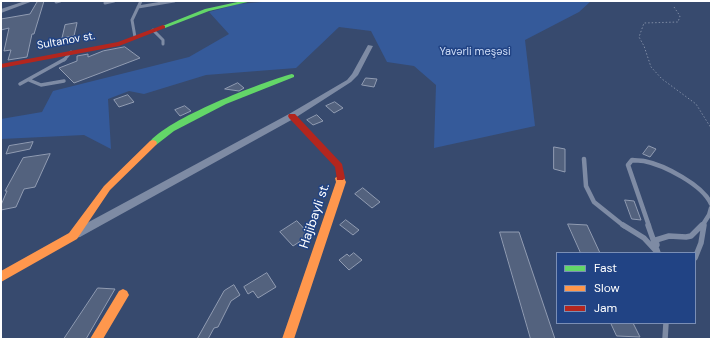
<!DOCTYPE html>
<meta charset="utf-8">
<style>
body{margin:0}
#map{position:relative;width:712px;height:340px;overflow:hidden;background:#374a6e;font-family:"DM Sans",sans-serif}
canvas{display:block}
.frame{position:absolute;inset:0;border:2px solid #fff;pointer-events:none}
.legend{position:absolute;left:556px;top:252px;width:140px;height:72px;box-sizing:border-box;background:#214384;border:1px solid #7a8eb5;margin:0;padding:5px 7px;list-style:none;font-size:12px;color:#fff}
.legend li{display:flex;align-items:center;gap:8px;height:20px}
.legend b{width:20px;border:1px solid #7a8eb5}
</style>
<div id="map">
<canvas width="712" height="340"></canvas>
<div class="frame"></div>
<ul class="legend">
<li><b style="height:5px;background:#63d668"></b>Fast</li>
<li><b style="height:5px;background:#ff974d"></b>Slow</li>
<li><b style="height:5px;background:#b3261e"></b>Jam</li>
</ul>
</div>
<script>
const c = document.querySelector('canvas').getContext('2d');
c.lineJoin = 'round';
function paint(path, color) { c.fillStyle = color; c.fill(path, 'evenodd'); }
function stroke(path, color, width, dash) { c.strokeStyle = color; c.lineWidth = width; c.lineCap = dash ? 'butt' : 'round'; c.setLineDash(dash || []); c.stroke(path); }
function drawText(font, color, halo, rows, align = 'center') {
  c.font = font + ' "DM Sans",sans-serif'; c.lineWidth = 3; c.setLineDash([]); c.textBaseline = 'middle'; c.strokeStyle = halo; c.fillStyle = color; for (const [text, x, y, turn = 0] of rows) {
    c.save(); c.translate(x, y); c.rotate((+turn || 0) * Math.PI / 180); c.textAlign = isNaN(turn) ? turn : align; if (halo) c.strokeText(text, 0, 0); c.fillText(text, 0, 0); c.restore();
  }
}
const green = new Path2D(`
 M274,1H591L579,12L525,40L535,126L434,148L436,85L414,66L387,62L371,31L339,27L296,68L206,75L144,94L129,91L108,99L111,149L84,135L1,139V119L42,112L53,91L189,57L229,34L209,12L238,4Z`);
const building = new Path2D(`
 M44,1L34,34H32L27,57L8,60L11,50L4,51L9,28L1,30V19L30,14L37,2Z
 M77,23L74,36L62,38L65,25Z
 M125,47L140,58L74,83L59,68L77,61V56L88,54V57L103,51Z
 M366,78L377,79L374,87L362,85Z
 M238,83L244,88L239,91L225,89Z
 M128,95L134,102L119,107L114,100Z
 M335,102L343,108L334,113L326,106Z
 M185,106L191,111L180,116L175,110Z
 M317,115L323,121L313,125L307,120Z
 M33,142L30,149L6,154L9,146Z
 M649,146L656,149L650,157L643,154Z
 M554,147L565,149V172L554,169Z
 M50,154L35,187L24,189L16,207L1,210V205L7,191H5L23,158Z
 M363,188L380,202L372,208L355,194Z
 M625,200L634,201L641,220L632,219Z
 M346,220L359,230L353,235L340,225Z
 M297,221L310,235L293,246L280,232Z
 M568,224L587,225L600,253H581Z
 M500,232H519L555,339H531Z
 M354,253L362,260L349,270L339,260L347,254L349,256Z
 M267,273L276,287L258,298L253,291L248,294L244,287Z
 M234,285L240,295L231,301L218,327L214,328L208,339H197L224,291Z
 M98,288L115,289L86,339H64Z
 M611,323H633L640,337L617,336Z`);
const path = new Path2D(`
 M674,7L680,16L678,22L644,23L639,37L644,46L651,67L662,79L696,104L711,128`);
const laneFar3 = new Path2D(`
 M56,2L60,1
 M105,3L114,1
 M138,7L174,1
 M153,30L163,40V44
 M135,37L132,20L141,1
 M64,60L71,52`);
const laneFar2 = new Path2D(`
 M29,80L41,85L64,81
 M20,84L65,59`);
const laneFar1 = new Path2D(`
 M584,159L586,186L594,202L624,226
 M649,226L628,165L632,160C636,161 640,160 644,161C664,165 703,185 711,204
 M702,226L709,215L711,208`);
const lane = new Path2D(`
 M623,225L644,238L656,251
 M648,225L658,253
 M657,245L656,240L669,236L686,237L691,236L702,225
 M695,258L701,243L704,225
 M665,339L666,323`);
const street = new Path2D(`
 M25,1H33L1,13V9Z
 M368,45L373,46L358,75L351,82L295,118L80,237L76,238L72,237L71,234L72,231L289,114L347,80L352,74Z`);
const fast = new Path2D(`
 M242,1H252L209,11L165,28L160,27L205,9Z
 M292,74L294,75V77L226,104L174,131L156,145H150L149,143C166,119 262,82 292,74Z`);
const slow = new Path2D(`
 M153,140L156,141L157,143L156,145L110,190L77,239L1,282V271L69,233L104,186L150,141Z
 M340,175L343,176L346,182L294,339H282L336,182L335,178Z
 M123,289L127,291L129,295L103,339H90L119,291Z`);
const jam = new Path2D(`
 M163,25L165,26V28L119,46L1,68V64L118,42Z
 M289,114H295L342,164L345,178L343,180H337L335,167L289,118L288,116Z`);
const farStreetnames = [
 ["Sultanov st.",66,41,-10]
];
const farParknames = [
 ["Yavərli meşəsi",475,52]
];
const streetNames = [
 ["Hajibayli st.",315,216,-71]
];
paint(green, '#355a9a');
paint(building, '#53627e');
stroke(building, '#919cb2', 1);
stroke(path, '#7e8ba4', 1, [1.5, 2]);
stroke(laneFar3, '#7e8ba4', 3);
stroke(laneFar2, '#7e8ba4', 3.5);
stroke(laneFar1, '#7e8ba4', 4.5);
stroke(lane, '#7e8ba4', 5.5);
paint(street, '#7e8ba4');
paint(fast, '#63d668');
paint(slow, '#ff974d');
paint(jam, '#b3261e');
drawText('11px', '#fff', '#214384', farStreetnames);
drawText('11px', '#cddcf7', '#214384', farParknames);
drawText('13px', '#fff', '#214384', streetNames);
</script>
